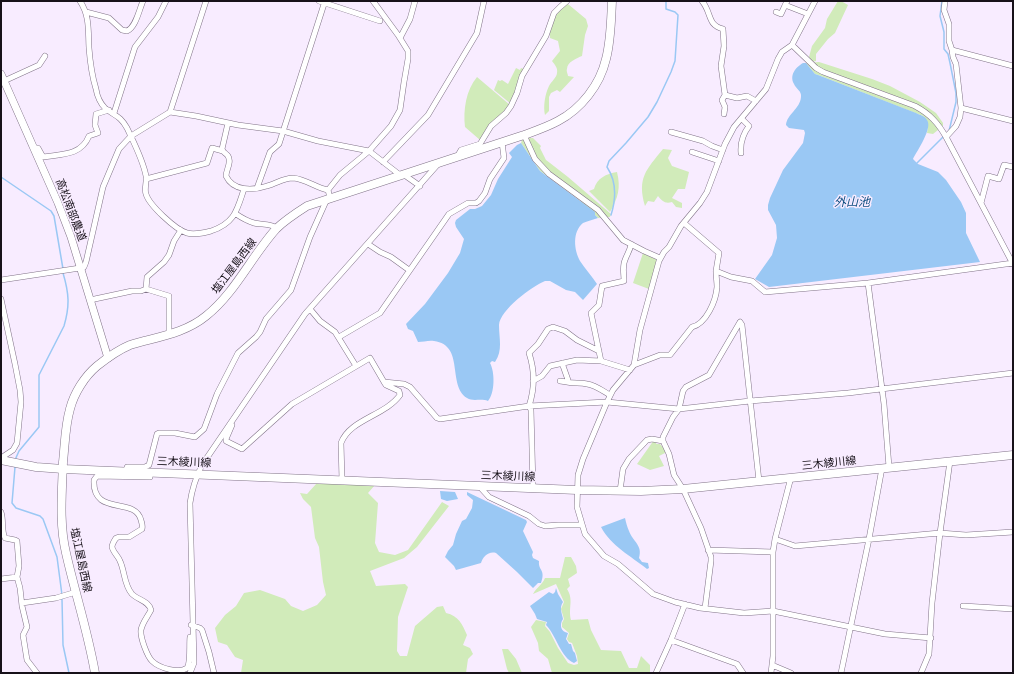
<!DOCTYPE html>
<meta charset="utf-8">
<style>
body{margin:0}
#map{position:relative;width:1014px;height:674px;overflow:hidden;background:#f8ecff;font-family:Ubuntu,sans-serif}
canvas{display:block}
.frame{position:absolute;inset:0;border:2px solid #171119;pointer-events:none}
</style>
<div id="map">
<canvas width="1014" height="674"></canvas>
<div class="frame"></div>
</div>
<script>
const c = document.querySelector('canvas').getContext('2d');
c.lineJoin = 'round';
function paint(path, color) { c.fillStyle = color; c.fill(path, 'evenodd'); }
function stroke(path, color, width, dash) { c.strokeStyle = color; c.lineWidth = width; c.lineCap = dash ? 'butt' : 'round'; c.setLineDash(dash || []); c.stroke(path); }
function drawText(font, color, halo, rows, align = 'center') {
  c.font = font + ' Ubuntu,"Noto Sans JP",sans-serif'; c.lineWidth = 3; c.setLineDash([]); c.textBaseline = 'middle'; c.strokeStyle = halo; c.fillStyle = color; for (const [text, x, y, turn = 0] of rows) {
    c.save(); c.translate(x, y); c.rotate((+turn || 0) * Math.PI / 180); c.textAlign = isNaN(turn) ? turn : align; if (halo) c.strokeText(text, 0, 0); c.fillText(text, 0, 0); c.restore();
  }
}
const green = new Path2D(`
 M838,1H841L848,5L835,33L828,39L816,54V61L812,62L809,57L812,46L825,28L827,19Z
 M568,4L586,19L588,26L585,35L582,56C577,58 567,62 567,69C566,71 568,74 568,76L574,77L560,92L557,90L551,93L549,97V111L545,115C543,107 545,94 549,86C551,82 557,77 557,73C558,68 555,65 552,61L560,51L558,41L550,38C549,24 556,11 568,4Z
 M819,62L872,79L890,86L920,102L936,113L943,123V126L933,134L927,133L928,127L923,116L818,75L815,74L806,63Z
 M516,68L520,70L521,68L524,69L511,104L494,90L498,80L500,81L502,80L508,84Z
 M477,77L510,105L480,140L465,127C463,110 466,90 477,77Z
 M529,138H533L541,146L540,148L546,160L550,163L568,177L611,214L610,217L598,218L579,200L540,171L521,143L522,140Z
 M663,149L672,150L668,158L672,166L689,172L685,189H678L672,198L682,203V208L676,207L672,202C665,204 662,201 658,196L654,202L648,201L645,206C637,178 646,170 663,149Z
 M617,172C621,188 618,198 610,212L589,191L594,189C597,178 606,174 617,172Z
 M643,253L657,260L649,289L633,283Z
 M654,440L657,442L656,444H660L667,452L659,456L664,466L650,470L637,464Z
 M317,483L375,485L368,493L378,503L375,543L379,552L395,555L408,550L442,502L449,506L417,547L404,558L370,571L376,586L405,584L408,587L398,617L397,651L400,656H407L415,626L437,607L443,606L446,613C459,616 462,624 467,635L463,645L470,648L473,654L468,659L466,673H241L243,660L235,657L227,645L218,642L215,628L225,615L236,606L244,593L260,590L285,599L291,606L303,611L317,605L326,595L323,582L319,547L315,538L311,507L303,499L300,493L307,494Z
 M565,557H571L576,566L577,573L568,579L570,586L567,589C574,600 568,607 571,620L588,619L591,630L601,650L621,651L629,668H637L641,656L650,665V673H552L548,659L539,651L538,643L531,627L536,620L546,622L545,626L550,632L558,648L568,663L574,665L578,664L577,656L572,643L569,642L567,639L569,633L562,627V623L564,619L561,609L564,602L556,584L533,594C537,587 542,585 545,578H560Z
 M502,649H508L516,659L522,673H509L507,669Z`);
const water = new Path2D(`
 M803,63H806L815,74L818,75L916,113C920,115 925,116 927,120C933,128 917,151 913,159L918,164L938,172L946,180L961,202L966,213V233L980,262L769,287L755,279L772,255L777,238L776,225L768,210V205L770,198L783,170L803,143L805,133L804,130L789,128L786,125C787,114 800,109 801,97C802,91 796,89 794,84C789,75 796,67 803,63Z
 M521,143L540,171L595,212V215L598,218C593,220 587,221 583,223C572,232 574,250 580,261C585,269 592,276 597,284L583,300L575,292L566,290L550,281H545C532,286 500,310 499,325C499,339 503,350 495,362L492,361L490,363C495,372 495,393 488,401C481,398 473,402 467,398C447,385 465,345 434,341C429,340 423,342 418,342L413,331L408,329L406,324L425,304L448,273L460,253L464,239L456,227L455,223L456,220L470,209H475L482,206L491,195L498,179L512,157L509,153L517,145Z
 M440,491L455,492L458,499L447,501L441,499Z
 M467,492L526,520L527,522L523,531L533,552L532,555L533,558L539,561C538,571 546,569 541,583H538L533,588L517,572L496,553C488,551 483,557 481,563L456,570L454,566L445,557L448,551L453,545L456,534L462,521L466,519L472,508L473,500L467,495Z
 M625,518C626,522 627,527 629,531C633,542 643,545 639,558L642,562L648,563L649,568L647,569C631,556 611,546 601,527Z
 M556,588L558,594L563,602C559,608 562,613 563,619C559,625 561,632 568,633L566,639L569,644H571L573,651L575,653L577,661L574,663C561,658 556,635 546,625L547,622L537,619L535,614L530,606L549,592L553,594L555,592Z`);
const stream = new Path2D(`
 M942,1L940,16L944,32V49L948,54L950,63L956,93V102L949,131
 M917,163L944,136
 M1,177L51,211L54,216L63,269
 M611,215C616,199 617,182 607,167L609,161L626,143L648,117L657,102L671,72L675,61L678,15L675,12L666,9V1
 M15,460L19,451L39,427V375L64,326C70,306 69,293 63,273
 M15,467L12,503L16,508L40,516L43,519L57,557L62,595
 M62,599L63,645L69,673`);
const street = new Path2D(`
 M80,1C90,16 88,31 89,48C90,61 92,76 96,89C97,96 101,104 105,108C114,116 120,115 127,128C134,143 143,160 146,176C147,182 144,189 146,194C149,205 176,230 187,233C195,235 203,233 211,231C235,223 237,210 244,189
 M319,1L380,21
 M702,1C712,13 707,25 723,29L724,46L721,66L725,95L722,100L725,107L724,114
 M815,1L792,45L782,52L778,59L766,89L734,127L725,144L707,192L700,203L681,226L669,247L664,252L659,261L640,330L634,365L613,390L607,402L583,459L578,475L577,507L585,534L604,556L618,564L653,594L675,602L700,608L744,613L773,611L885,634L931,638
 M945,1L944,10L949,24V41L952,50L953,57L956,64L961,108L960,117L956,126L946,137
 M785,5L808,14
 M86,12L109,18L122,30L127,31C136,27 139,10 143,1
 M776,12L781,14L787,1
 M400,38L410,19L415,1
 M792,45L816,68L823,72L915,106C930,114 938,123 946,137L1013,264
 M952,50L1013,66
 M4,81L39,65L45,56
 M725,95L737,98L747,96L756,101
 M961,108L1013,121
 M170,112L206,1
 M114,113L135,47L158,17L166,1
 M228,123L222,149C223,153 226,153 228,156C232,162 226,170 226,176C233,191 252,191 267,186C276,184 283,178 293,178C306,179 316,188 328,190
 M671,132L703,141L712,146L723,150
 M524,135L535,159L549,174L598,210L623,240L644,251L660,258
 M34,148H38L43,157C61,154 81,156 89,136L98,133L95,125L96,114L109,110
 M692,152L719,161
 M741,153C740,142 743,134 749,126L742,119
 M457,157L461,150L480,144L491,126L506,113L511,106L517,93L522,76L546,36L554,13L560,7L567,1
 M383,162L428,115L477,33L484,1
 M403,174L420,186
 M146,179L207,163L212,148L223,151
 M257,188L270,152L279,144L325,1
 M330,198L328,190L340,175L369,151L391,126L400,110L404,82L408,59V51L398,35L373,1
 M981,203L988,176L999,179L1004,165L1013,167
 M236,214C242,218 247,221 254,223C261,225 270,223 277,228
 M368,244L380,252L391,257L409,270
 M80,270L84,267L86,262L103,187L119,149L131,136L170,112L196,116L238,125L283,131L318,141L369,151L400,175
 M716,271L731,277L752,281L765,292L868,283L1013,263
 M1,280L80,268
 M868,283L884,404L889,467
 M146,289L147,277L164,262L169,255L174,241L181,230
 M1,299L15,364L20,390L21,402L17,443L13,450L1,458
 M90,300L132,291H141L146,289L169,296V334
 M310,309L320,321L335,332L356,366
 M740,322L742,325L759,481
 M339,337L380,313L449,214L468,203H476L479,201L485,193L490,179L504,158L502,142
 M599,351L577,340L565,331L553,327L548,329L538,344L529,353C535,371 535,388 529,406L607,402L679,409L750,401L848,393L1013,373
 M601,361L591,313L599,305L602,286L624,281C624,274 622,266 625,260C627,254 630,251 631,244
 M634,365L660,355H670L692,327C706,324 716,301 717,287C717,282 716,276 716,271C717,265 718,259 719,253L684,223
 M533,381L542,376L550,366L577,360L601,361L630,370
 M560,381L567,382L568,380L562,363
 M567,382C574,384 580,382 587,384C595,385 603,391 610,395
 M232,425L226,439V441L242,449L292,404L370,358L384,382L404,384L410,387L437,418L440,419L529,406L531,410L533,488
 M126,471L127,467H145L149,465L157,434L159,433H175L195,437L204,429L217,394L238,353L256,337L260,332L266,319L291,290L310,237L327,199
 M150,472V477L97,476L94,480C92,517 135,496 141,520C142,524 143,526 142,529L129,537H119L116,538C114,541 112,544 112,547C113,552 118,556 120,561C125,572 124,585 132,594C138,600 149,601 151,610C148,616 142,623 141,630C140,637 147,656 152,661C159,668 179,674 187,668C191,663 189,644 190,637
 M342,480L341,443C350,419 385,416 400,395L399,391L386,385L384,382
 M479,486L489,497L529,516L539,524L545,526L558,525H582
 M620,491L623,469L629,459L647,440L652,439L663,441
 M1,512C4,521 1,530 5,538L15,540L17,541L19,566L17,577L20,588L22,606L27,627L23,635L27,660L37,673
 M775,539L795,546L940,533L966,535L1013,532
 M708,550L773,552
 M1,579L17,577
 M22,603L56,598L76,592
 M963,606L1013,609
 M705,608L711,561V557L701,528L683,489L674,475L669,454L663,441V437L673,417L679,409L683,391L686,387L709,375L740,322
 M191,625L200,628L202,630L209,652L214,673
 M671,640L737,664L743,673
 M772,665L791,673
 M190,673L194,663L190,503C192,489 196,477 202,465L305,314L439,163
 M656,673L671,640L685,604
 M771,673L773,656V552L775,539L790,481V478
 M841,673L869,539L882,468
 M921,673L929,654L932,603L940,533L950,461`);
const secondary = new Path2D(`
 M1,74L58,203L71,237L108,358`);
const primary = new Path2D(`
 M1,460L36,467L63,469L577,490L641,491L683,489L1013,455
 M95,673C88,632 75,593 66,553C59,523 62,493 63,462C65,444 65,426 70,409C74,393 85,376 97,366C107,358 118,350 130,345C156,337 184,334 206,316C235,293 251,257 276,229C285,220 296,213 307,206L524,135C535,131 547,127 558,121C581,109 600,85 606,59C611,40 611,20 612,1`);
const streetNames = [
 ["高松南部農道",71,210,69],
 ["塩江屋島西線",234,266,-53],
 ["三木綾川線",184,462,2],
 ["三木綾川線",829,463,-6],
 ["三木綾川線",508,476,2],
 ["塩江屋島西線",81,560,78]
];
const waterNames = [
 ["外山池",852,202]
];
paint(green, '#d1ebba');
paint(water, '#9ac8f4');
stroke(stream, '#9ac8f4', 1.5);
stroke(street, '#817388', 6);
stroke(secondary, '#817388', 8);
stroke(primary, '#817388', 9);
stroke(street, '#fff', 5);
stroke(secondary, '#fff', 7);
stroke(primary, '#fff', 8);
drawText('11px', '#171119', '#f8ecff', streetNames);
drawText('italic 12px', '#0e4e81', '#f8ecff', waterNames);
</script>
